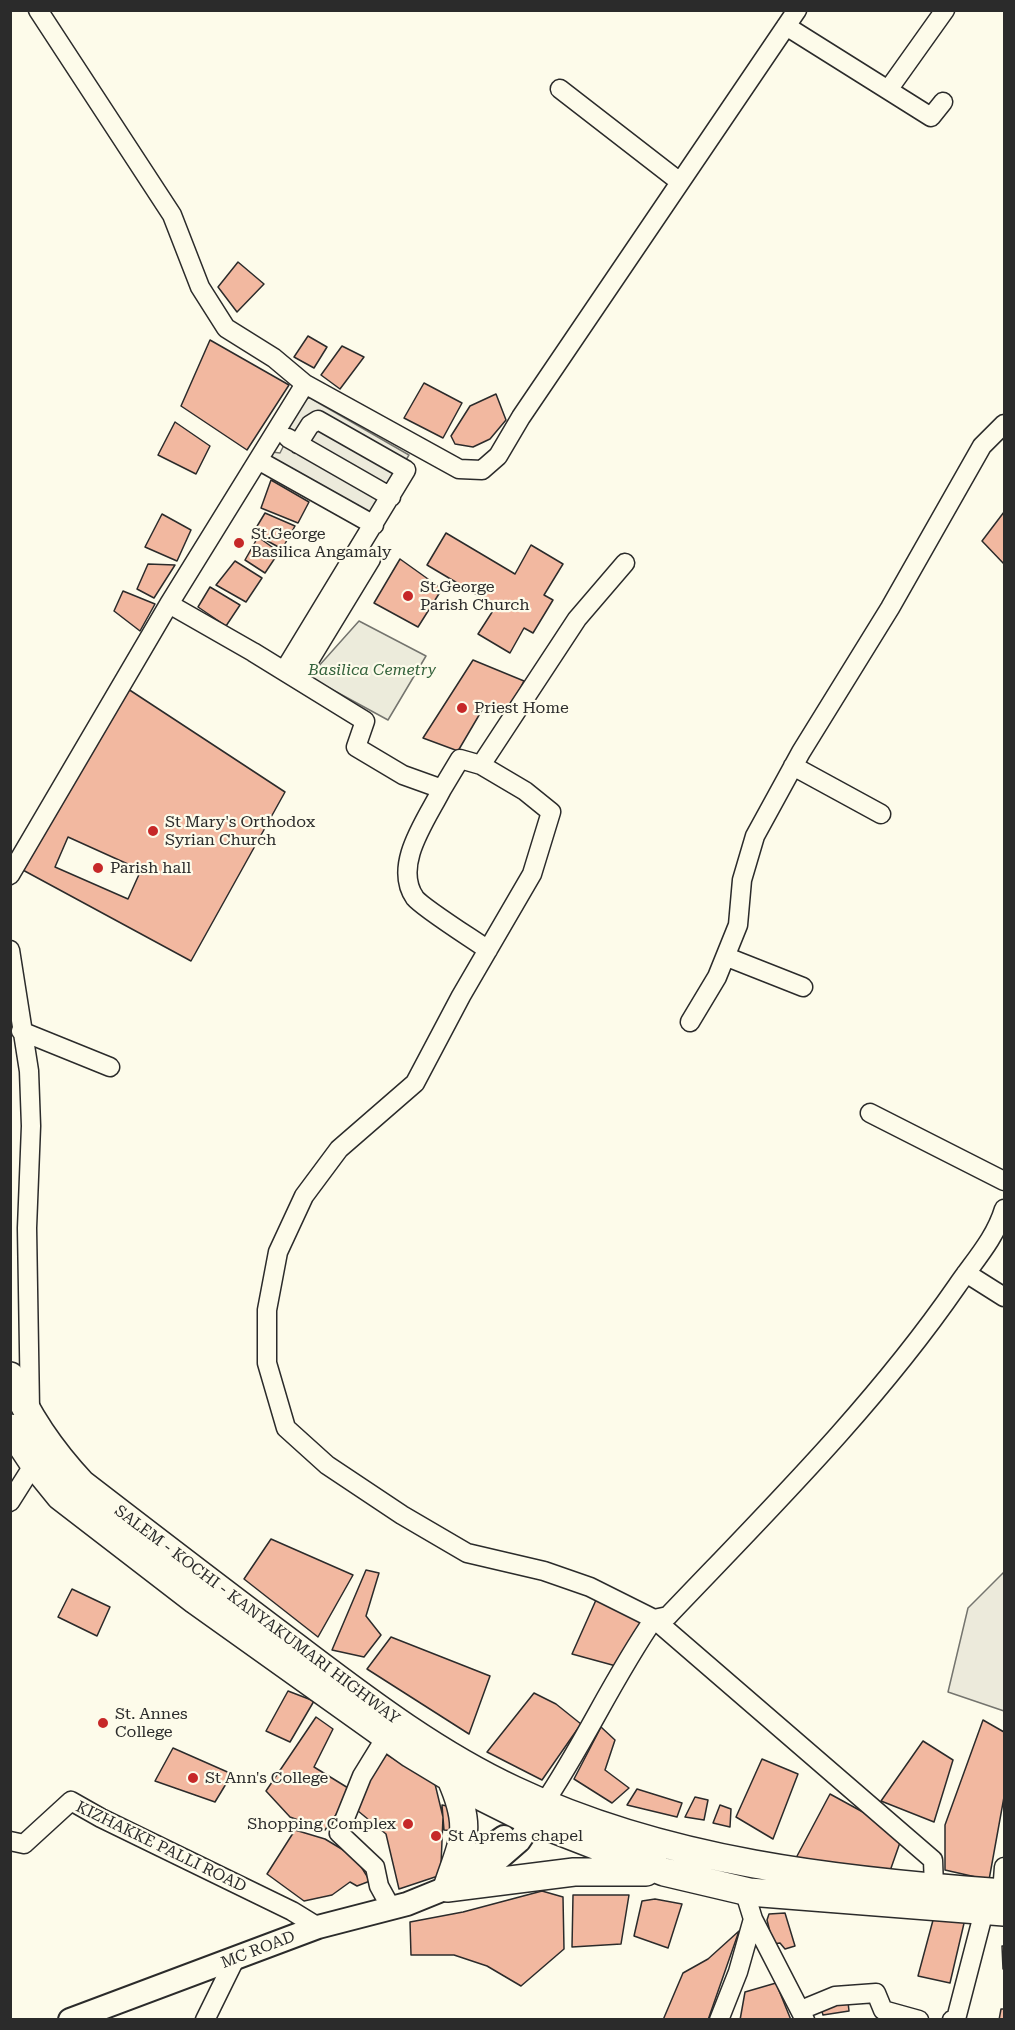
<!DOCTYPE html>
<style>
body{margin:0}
#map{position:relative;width:1015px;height:2030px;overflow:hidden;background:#fdfbea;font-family:"Roboto Serif",serif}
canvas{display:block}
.frame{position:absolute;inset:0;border:12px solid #2b2b2b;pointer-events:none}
</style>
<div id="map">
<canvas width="1015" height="2030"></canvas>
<div class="frame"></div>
</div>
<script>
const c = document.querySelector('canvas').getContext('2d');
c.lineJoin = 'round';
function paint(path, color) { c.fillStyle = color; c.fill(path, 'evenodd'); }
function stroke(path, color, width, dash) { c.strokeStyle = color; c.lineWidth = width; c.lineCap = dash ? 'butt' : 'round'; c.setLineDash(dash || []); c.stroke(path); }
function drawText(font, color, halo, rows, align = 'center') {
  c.font = font + ' "Roboto Serif",serif'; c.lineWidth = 4.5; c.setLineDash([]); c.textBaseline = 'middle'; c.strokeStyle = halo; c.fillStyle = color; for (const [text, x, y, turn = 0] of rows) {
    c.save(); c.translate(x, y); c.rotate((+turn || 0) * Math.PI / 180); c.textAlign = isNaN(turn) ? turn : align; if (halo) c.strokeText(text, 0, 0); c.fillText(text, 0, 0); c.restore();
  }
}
const green = new Path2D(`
 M359,621L426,656L388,720L309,677Z`);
const parking = new Path2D(`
 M310,398L409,455L367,524L264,465L272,452L280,453L291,431L287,425L301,399Z
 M1004,1572V1711L948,1692L968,1608Z`);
const building = new Path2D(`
 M238,262L264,284L237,312L218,287Z
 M308,336L327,347L314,368L294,357Z
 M210,340L289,385L247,450L181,406Z
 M342,346L364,357L340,389L321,375Z
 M424,383L462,403L443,438L404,418Z
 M496,394L506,420L490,439L473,447L455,444L451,436L470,406Z
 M175,422L210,446L196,474L158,455Z
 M271,480L309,502L298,523L261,508Z
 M1004,512V564L982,541Z
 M265,513L295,526L282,549L253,533Z
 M162,514L191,530L177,561L145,547Z
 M446,533L515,574L531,545L563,564L544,595L553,600L533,633L524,628L510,653L478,634L496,606L427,565Z
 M258,537L279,552L265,573L245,560Z
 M400,559L442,589L418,627L374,603Z
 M235,561L262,578L246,602L216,585Z
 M148,564L175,565L154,598L137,589Z
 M210,587L240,605L226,626L198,607Z
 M123,591L155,604L140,631L114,611Z
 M473,660L524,681L508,711L485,705L458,751L423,738Z
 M125,687L285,792L191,961L21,869Z
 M68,837L141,870L128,899L55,867Z
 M271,1539L353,1575L318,1637L244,1579Z
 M366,1570L379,1573L366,1616L381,1635L364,1657L332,1650Z
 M72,1589L110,1607L97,1636L58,1617Z
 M596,1600L642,1620L616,1666L572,1654Z
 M391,1637L490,1676L469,1734L367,1669Z
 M288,1691L314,1701L290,1742L266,1731Z
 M534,1693L556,1704L581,1724L542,1780L487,1752Z
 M316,1717L333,1729L314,1767L353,1791L325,1830L290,1817L266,1791Z
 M983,1720L1004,1732V1797L989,1880L945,1870V1825Z
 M601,1727L615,1740L605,1770L629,1788L612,1803L574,1779Z
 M923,1741L953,1760L934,1822L881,1801Z
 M173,1748L232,1774L215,1802L155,1781Z
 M378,1749L435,1784L443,1817L441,1865L438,1876L399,1889L386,1834L352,1806Z
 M762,1759L798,1774L773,1839L736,1817Z
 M637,1789L682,1803L677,1817L627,1805Z
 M830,1794L903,1834L890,1871L796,1858Z
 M695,1797L708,1800L704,1820L685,1817Z
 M442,1805L457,1808V1831L444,1830Z
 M720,1805L731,1809L730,1827L713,1823Z
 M295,1830L325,1839L355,1857L370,1881L357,1886L350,1882L332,1895L304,1901L267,1874Z
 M542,1891L563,1897L564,1949L521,1986L487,1966L454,1955H411L410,1922L463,1912Z
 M573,1895H629L621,1944L572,1947Z
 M655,1899L682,1904L668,1948L634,1936L642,1901Z
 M936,1909L965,1919L950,1983L918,1976Z
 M785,1913L795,1946L785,1949L780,1943L773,1944L767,1920L769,1914Z
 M739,1931L708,2020H663L683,1973L708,1959Z
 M1002,1946H1004V1969H1003Z
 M776,1983L791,2020H740L745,1992Z
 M848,2002L849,2011L823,2015L820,2005Z
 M1001,2009H1004V2020H999Z`);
const minor = new Path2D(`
 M786,26L888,90L945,10
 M560,89L680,182
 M888,90L931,117L943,102
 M305,384L459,469L482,470L498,456L521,417L797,10
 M288,438L391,497
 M258,460L374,525
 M625,563L577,619L481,765L525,791L551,812L532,874L461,996L415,1083L339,1149L304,1196L278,1252L267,1310V1363L286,1428L327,1465L402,1515L467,1553L544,1571L590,1587L654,1619L933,1860L934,1888
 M169,604L253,652L365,721L356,747L403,775L442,789L460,759L481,765
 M284,671L406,470L318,420L310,425L298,444
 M298,679L371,559
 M793,766L881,814
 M442,789C427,819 392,865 415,898C423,908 474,940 488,950
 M10,875L169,604L305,384L274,358L226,328L200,287L172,215L38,10
 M10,950L29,1071L31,1126L27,1228L30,1409
 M727,957L803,987
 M690,1022L717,977L738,925L742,880L755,836L801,752L890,608L982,446L1004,424
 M21,1031L110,1067
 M870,1113L1004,1181
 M966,1273L1004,1297
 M10,1502L34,1464
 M386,1737L362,1776L339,1833L375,1867L379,1886L390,1906
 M544,1803C584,1744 613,1678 654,1619L668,1616C769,1510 874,1406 957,1286C974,1261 995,1239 1004,1209
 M10,1841L24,1844L71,1801L101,1818L292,1911L318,1927
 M744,1890L753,1919L805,2020
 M1002,1893L1004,1867
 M801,2010L835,1996L876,1993L883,2010L919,2020
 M205,2020L235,1959
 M719,2020L738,1972L753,1919
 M952,2020L956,2019L984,1911`);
const major = new Path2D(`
 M450,1884L469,1861L504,1837
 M70,2020L318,1927L407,1904L481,1874L519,1841L542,1807`);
const highway = new Path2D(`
 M10,1376C28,1418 51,1451 82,1484C156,1541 230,1598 305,1654C371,1704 439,1755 514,1790C666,1862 839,1881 1004,1893
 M10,1428L34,1464L60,1496L195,1600L411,1754L484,1798L520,1816L664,1872L749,1892L1004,1912
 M451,1779C473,1829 463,1840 447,1888L574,1872H646`);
const markers = [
 [239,543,6,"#c62828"],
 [408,596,6,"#c62828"],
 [462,708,6,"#c62828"],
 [153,831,6,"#c62828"],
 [98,868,6,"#c62828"],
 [103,1723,6,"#c62828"],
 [193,1778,6,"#c62828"],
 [408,1824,6,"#c62828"],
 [436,1836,6,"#c62828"]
];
const poiNames = [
 ["St.George",251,534],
 ["Basilica Angamaly",251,552],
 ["St.George",420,587],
 ["Parish Church",420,605],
 ["Priest Home",474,708],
 ["St Mary's Orthodox",165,822],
 ["Syrian Church",165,840],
 ["Parish hall",110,868],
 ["St. Annes",115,1714],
 ["College",115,1732],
 ["St Ann's College",205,1778],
 ["Shopping Complex",396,1824,"right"],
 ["St Aprems chapel",448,1836]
];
const parkNames = [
 ["Basilica Cemetry",372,670]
];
const streetNames = [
 ["SALEM - KOCHI - KANYAKUMARI HIGHWAY",257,1615,37],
 ["KIZHAKKE PALLI ROAD",161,1847,26],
 ["MC ROAD",258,1950,-21]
];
paint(green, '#ecebdb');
stroke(green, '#74746e', 1.5);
paint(parking, '#eceadb');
stroke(parking, '#74746e', 1.5);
paint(building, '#f2b8a0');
stroke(building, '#2b2b2b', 1.5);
stroke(minor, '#2b2b2b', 21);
stroke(major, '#2b2b2b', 26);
stroke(highway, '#2b2b2b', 30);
stroke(minor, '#fdfbea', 18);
stroke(major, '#fdfbea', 22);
stroke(highway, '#fdfbea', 27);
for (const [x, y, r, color] of markers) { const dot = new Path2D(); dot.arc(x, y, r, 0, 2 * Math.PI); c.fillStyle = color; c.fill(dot); stroke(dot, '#fdfbea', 2); }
drawText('16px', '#2b2b2b', '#fdfbea', poiNames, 'left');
drawText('italic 16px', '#34623c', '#fdfbea', parkNames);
drawText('16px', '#2b2b2b', '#fdfbea', streetNames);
</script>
